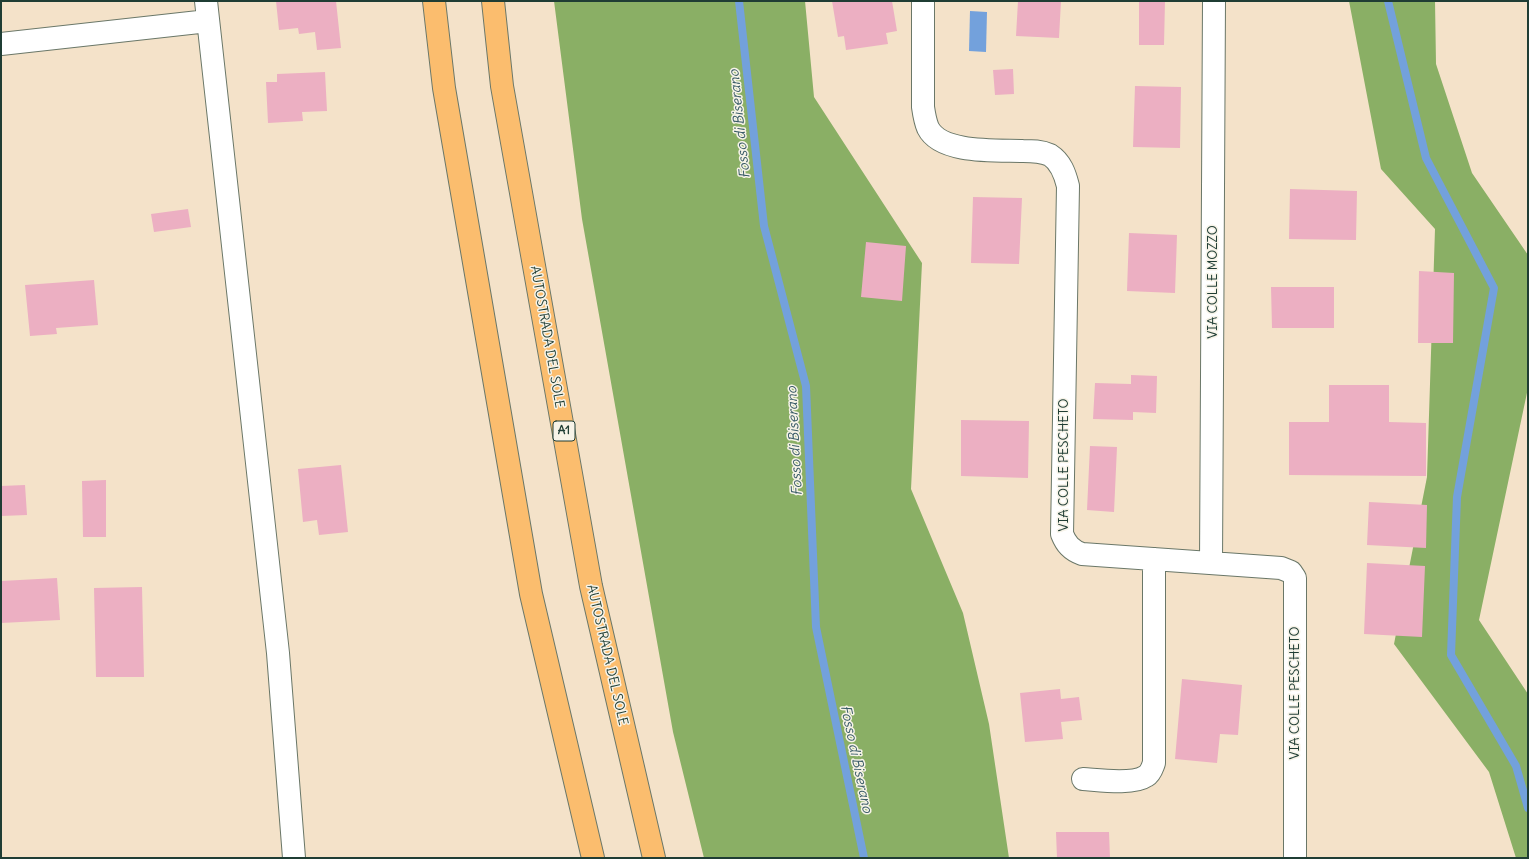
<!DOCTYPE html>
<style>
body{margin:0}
#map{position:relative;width:1529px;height:859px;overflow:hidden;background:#f4e2c9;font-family:Delius,sans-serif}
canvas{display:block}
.frame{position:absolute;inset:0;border:2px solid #1f3d34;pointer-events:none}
</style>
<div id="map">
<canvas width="1529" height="859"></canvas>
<div class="frame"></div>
</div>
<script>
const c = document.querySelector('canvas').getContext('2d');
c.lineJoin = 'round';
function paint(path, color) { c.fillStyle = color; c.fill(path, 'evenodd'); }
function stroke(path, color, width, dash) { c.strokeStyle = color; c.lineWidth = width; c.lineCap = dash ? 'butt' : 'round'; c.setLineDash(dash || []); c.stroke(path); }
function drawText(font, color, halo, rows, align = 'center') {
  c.font = font + ' Delius,sans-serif'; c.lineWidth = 3; c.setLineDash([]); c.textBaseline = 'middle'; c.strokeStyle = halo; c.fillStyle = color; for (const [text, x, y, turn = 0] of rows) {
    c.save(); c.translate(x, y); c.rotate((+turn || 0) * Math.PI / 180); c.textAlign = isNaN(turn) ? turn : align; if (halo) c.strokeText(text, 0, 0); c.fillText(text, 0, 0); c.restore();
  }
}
const forest = new Path2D(`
 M554,1H805L814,97L922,263L911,489L963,613L989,724L1009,858H704L673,732L582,219Z
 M1349,1H1435L1436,64L1472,173L1528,255V388L1479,620L1528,694V858H1516L1489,772L1394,644L1427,477L1435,229L1381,169Z`);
const water = new Path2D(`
 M970,11L987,12L986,52L969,51Z`);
const stream = new Path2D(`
 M739,1L764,226L806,386L816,627L864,858
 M1388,1L1426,158L1494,288L1457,497L1451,655L1516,766L1528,808`);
const building = new Path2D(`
 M276,1H336L341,48L317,50L315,32L299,34L298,28L279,30Z
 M832,1H892L897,31L886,33L888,44L846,50L844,36L838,37Z
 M1018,1H1061L1059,38L1016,36Z
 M1139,1H1165L1164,45H1139Z
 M1013,69L1014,94L995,95L993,70Z
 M325,72L327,111L302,112L303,121L268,123L266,82H277V74Z
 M1135,86L1181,87L1180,148L1133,147Z
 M1290,189L1357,191L1356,240L1289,239Z
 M973,197L1022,198L1019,264L971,263Z
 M188,209L191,227L154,232L151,214Z
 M1129,233L1177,235L1175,293L1127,291Z
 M866,242L906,246L902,301L861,297Z
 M1419,271L1454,273L1453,343H1418Z
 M94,280L98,325L56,328L57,334L30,336L25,285Z
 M1271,287H1334V328H1272Z
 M1131,375L1157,376L1156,413L1133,412V420L1093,419L1095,383L1131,384Z
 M1329,385H1389V422L1426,423V476L1289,475V422H1329Z
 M961,420L1029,421L1028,478L961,476Z
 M1090,446L1117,447L1114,512L1087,510Z
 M341,465L348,532L319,535L317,520L303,522L298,469Z
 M106,480V537H83L82,481Z
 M25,485L27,515L1,516V486Z
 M1369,502L1427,505L1426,548L1367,545Z
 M1367,563L1425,566L1422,637L1364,634Z
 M57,578L60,620L1,623V581Z
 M142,587L144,677H96L94,588Z
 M1182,679L1242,685L1238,735L1220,734L1217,763L1175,759Z
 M1060,689L1061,699L1079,697L1082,720L1061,722L1063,739L1025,742L1020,693Z
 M1056,832H1109L1110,858H1057Z`);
const minor = new Path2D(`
 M206,1L278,653L294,858
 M923,1V107C924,114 925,121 928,128C941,154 997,150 1023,151C1032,151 1041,151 1050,155C1061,162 1065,174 1068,186L1062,534C1066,544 1071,550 1082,554L1281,568L1291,572L1295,578V858
 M1,44L208,21
 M1211,563L1214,1
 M1083,779C1099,780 1133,785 1146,776C1151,773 1152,768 1154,763V559`);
const highway = new Path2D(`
 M434,1L444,88L531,594L593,858
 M493,1L502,86L591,586L654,858`);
const shields = [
 [564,431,22]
];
const shieldNames = [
 ["A1",564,431]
];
const streetNames = [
 ["VIA COLLE MOZZO",1213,282,-90],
 ["AUTOSTRADA DEL SOLE",547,337,80],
 ["VIA COLLE PESCHETO",1064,465,-90],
 ["AUTOSTRADA DEL SOLE",607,655,77],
 ["VIA COLLE PESCHETO",1295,693,-90]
];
const waterNames = [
 ["Fosso di Biserano",740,124,-96],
 ["Fosso di Biserano",795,441,-93],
 ["Fosso di Biserano",856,759,78]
];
paint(forest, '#8aaf65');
paint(water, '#73a1dc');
stroke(stream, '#73a1dc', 8);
paint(building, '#ecafc2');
stroke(minor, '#6a7768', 24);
stroke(highway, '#6a7768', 24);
stroke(minor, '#fff', 22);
stroke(highway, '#fbbd6e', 22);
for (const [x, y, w] of shields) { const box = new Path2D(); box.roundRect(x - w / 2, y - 10, w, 20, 3); c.fillStyle = '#f7f3e8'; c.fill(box); stroke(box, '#1f3d34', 1); }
drawText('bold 12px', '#1f3d34', null, shieldNames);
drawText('13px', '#1f3d34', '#f7f3e8', streetNames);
drawText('italic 14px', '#385b66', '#f7f3e8', waterNames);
</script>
